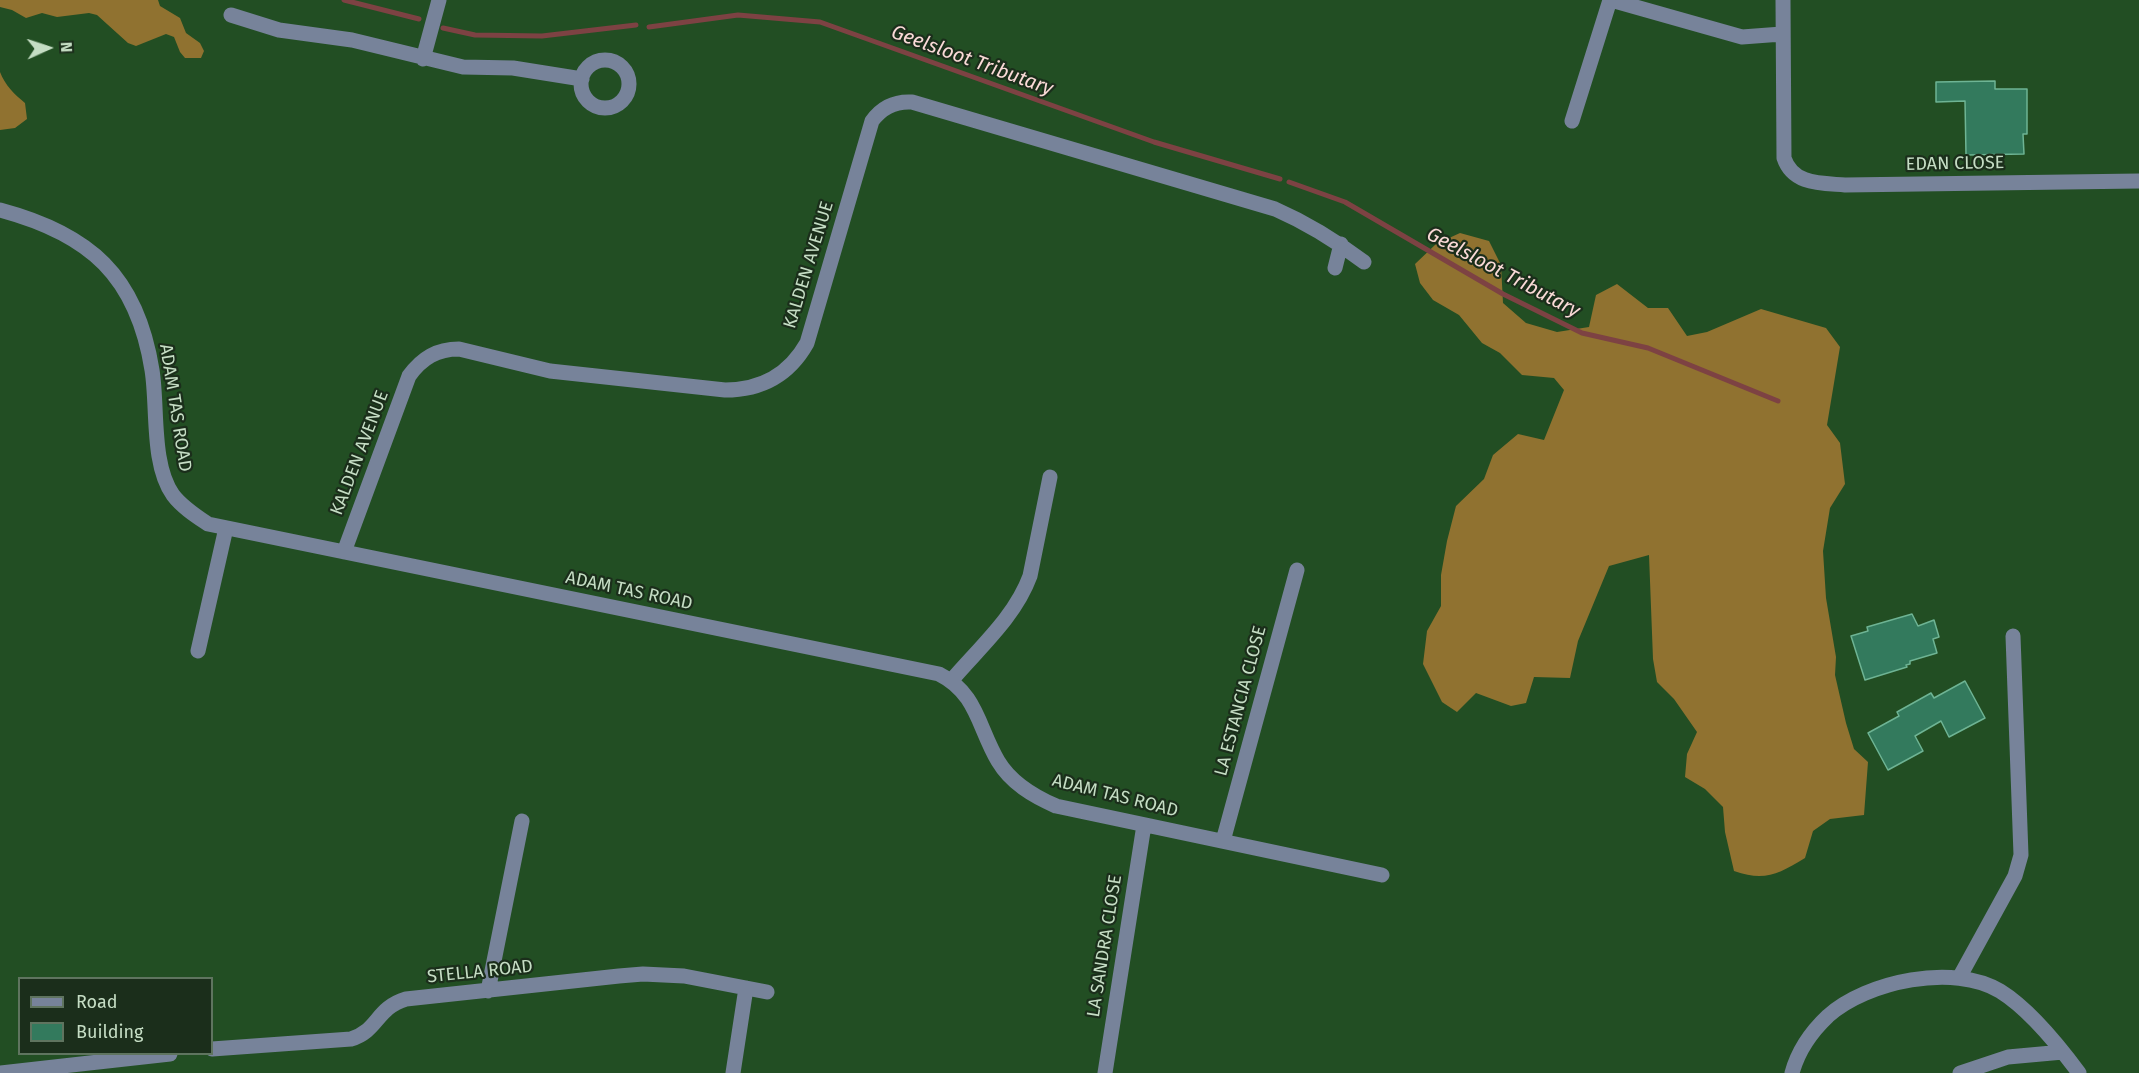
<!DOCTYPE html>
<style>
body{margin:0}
#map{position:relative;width:2139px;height:1073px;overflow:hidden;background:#224e23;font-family:"Fira Sans",sans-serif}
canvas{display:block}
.legend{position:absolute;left:18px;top:977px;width:195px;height:78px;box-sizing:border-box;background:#1b2e1b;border:2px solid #5f745f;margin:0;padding:8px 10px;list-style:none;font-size:18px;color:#c5ddc4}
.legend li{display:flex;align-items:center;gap:12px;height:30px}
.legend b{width:30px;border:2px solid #5f745f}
.north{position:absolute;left:18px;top:18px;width:60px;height:60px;-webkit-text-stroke:4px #1b2e1b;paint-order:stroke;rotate:87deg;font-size:16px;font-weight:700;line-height:24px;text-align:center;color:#c5ddc4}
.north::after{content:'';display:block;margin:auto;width:21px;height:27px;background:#c5ddc4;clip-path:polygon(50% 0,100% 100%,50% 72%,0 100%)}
</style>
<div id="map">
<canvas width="2139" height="1073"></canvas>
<ul class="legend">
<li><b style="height:8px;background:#77839a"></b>Road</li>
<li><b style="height:16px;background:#337a5d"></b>Building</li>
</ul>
<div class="north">N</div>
</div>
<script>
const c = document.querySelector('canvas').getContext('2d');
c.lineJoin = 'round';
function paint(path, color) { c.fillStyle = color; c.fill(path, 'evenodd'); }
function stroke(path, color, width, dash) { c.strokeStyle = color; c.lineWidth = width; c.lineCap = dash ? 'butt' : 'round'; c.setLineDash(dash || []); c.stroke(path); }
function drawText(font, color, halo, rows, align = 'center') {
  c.font = font + ' "Fira Sans",sans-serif'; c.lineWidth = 4.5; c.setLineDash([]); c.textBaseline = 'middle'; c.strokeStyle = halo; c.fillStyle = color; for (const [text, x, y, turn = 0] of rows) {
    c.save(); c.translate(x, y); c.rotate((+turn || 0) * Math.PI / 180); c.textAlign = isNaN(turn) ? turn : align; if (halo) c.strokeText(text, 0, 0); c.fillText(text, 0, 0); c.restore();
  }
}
const forest = new Path2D(`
 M0,0H158L160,6L180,18L186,33L200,43L204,51L201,58H185L180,52L174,37L166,34L136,46L128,43L97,15L89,13L57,17L42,13L26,18L12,10L0,7Z
 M0,72C5,85 14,94 25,103L27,119L15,128L0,130Z
 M1460,233L1489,241L1501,265L1503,303L1526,323L1557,332L1589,327L1596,295L1617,284L1648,308H1668L1687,336L1707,332L1761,309L1826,328L1840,347L1827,425L1840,443L1845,484L1830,508L1823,551L1826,598L1836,657L1835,675L1846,723L1854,749L1868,762L1864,815L1830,819L1813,831L1805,858C1778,874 1765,882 1734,871L1725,832L1723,807L1705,789L1685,777L1687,754L1697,732L1674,699L1657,682L1653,659L1649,555L1609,566L1578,641L1570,678L1534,677L1526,703L1511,706L1476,693L1457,712L1442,702L1423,664L1427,631L1441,606V575L1447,541L1456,506L1484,479L1493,455L1518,434L1544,440L1564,390L1554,378L1522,375L1500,353L1482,343L1459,315L1433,300L1420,283L1415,264L1436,244Z`);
const stream = new Path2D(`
 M344,0L419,19
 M649,27L738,15L820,22L1154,142L1280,179
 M443,28L475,35L542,36L636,25
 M1289,182L1345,202L1503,294L1582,333L1648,348L1778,401`);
const building = new Path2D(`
 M1995,81V89H2027V134H2023L2024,154L1966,155L1965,101L1936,102V82Z
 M1912,614L1918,626L1934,620L1939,637L1933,639L1937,653L1910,661V664L1906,665L1907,667L1865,680L1851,636L1868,631L1867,627Z
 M1965,681L1985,718L1949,737L1941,721L1915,736L1923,751L1888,770L1868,733L1899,716L1897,712L1931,693L1934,698Z`);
const minor = new Path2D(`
 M1611,0L1742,37L1782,34
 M1783,0L1784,158C1793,185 1821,183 1845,185L2139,181
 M231,15L279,30L352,40L463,67L513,68L582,79
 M423,59L439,0
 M581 84a24 24 0 1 1 48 0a24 24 0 1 1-48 0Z
 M1572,121L1610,0
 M0,210C90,234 137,276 152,370C158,407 151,464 173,495C182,507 196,516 208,524L939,674C977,693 978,727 998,761C1011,783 1033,796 1056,806L1382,875
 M1335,268L1341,244
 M344,552L409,376C422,358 437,349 459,349L550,371L725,390C762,390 789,375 807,343L872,121C882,107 895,101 912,102L1275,209C1307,223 1336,241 1364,262
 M198,651L226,528
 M951,681C979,648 1015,617 1030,576L1050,477
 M1223,841L1297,570
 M1959,978L2015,876L2021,855L2013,636
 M488,991L522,821
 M212,1049L351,1039C378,1031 376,1008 406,999L619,976L643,974L684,976L767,992
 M0,1073L170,1054
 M733,1073L746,988
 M1105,1073L1144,825
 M1792,1073C1798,1051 1811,1032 1828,1016C1867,981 1954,963 2000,991C2029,1009 2059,1046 2079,1073
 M1960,1073L2008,1057L2063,1052`);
const streetNames = [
 ["EDAN CLOSE",1955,164,-1],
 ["KALDEN AVENUE",809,265,-73],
 ["ADAM TAS ROAD",175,408,81],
 ["KALDEN AVENUE",360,453,-69],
 ["ADAM TAS ROAD",629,591,12],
 ["LA ESTANCIA CLOSE",1241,701,-75],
 ["ADAM TAS ROAD",1115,796,14],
 ["LA SANDRA CLOSE",1105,946,-81],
 ["STELLA ROAD",480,972,-6]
];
const waterNames = [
 ["Geelsloot Tributary",972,61,20],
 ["Geelsloot Tributary",1503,273,28]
];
paint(forest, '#907230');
stroke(stream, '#7d4243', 5);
paint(building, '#337a5d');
stroke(building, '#6eb494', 1.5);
stroke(minor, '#77839a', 15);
drawText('18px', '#c5ddc4', '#1b2e1b', streetNames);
drawText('italic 20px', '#fadad7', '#1b2e1b', waterNames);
</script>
